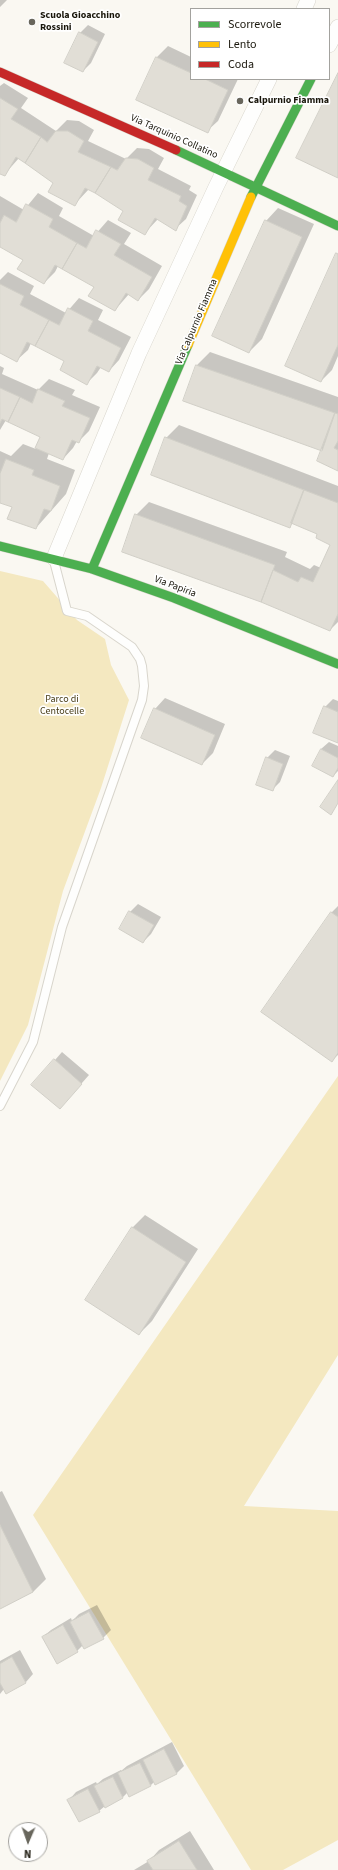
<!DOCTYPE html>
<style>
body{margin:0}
#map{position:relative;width:338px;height:1870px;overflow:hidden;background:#faf8f2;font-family:"Source Sans 3",sans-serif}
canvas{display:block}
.legend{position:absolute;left:190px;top:8px;width:140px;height:72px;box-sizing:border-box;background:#fff;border:1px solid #a3a29e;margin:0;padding:5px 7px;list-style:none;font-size:12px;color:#1a170c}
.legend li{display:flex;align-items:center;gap:8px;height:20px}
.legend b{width:20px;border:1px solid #a3a29e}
.north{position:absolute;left:8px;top:1822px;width:40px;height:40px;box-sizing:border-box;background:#fff;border:1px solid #a3a29e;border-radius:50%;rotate:182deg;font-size:11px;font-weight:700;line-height:16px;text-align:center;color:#1a170c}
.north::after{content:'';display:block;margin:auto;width:14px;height:18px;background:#68665c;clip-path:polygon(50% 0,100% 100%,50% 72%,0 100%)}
</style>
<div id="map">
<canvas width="338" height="1870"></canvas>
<ul class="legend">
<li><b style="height:5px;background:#4caf50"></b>Scorrevole</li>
<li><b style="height:5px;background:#ffc107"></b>Lento</li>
<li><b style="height:5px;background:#c62828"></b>Coda</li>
</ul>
<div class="north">N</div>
</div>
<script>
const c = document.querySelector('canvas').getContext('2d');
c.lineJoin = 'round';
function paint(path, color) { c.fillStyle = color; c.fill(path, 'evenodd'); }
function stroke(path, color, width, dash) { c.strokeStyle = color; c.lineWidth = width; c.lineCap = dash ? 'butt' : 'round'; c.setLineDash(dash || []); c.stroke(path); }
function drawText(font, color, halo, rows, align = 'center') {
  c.font = font + ' "Source Sans 3",sans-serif'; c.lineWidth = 3.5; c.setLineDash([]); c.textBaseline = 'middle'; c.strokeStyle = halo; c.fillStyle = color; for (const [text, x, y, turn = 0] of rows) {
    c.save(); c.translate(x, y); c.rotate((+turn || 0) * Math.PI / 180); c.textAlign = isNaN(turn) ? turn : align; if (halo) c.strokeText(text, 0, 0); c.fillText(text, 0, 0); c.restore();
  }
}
const green = new Path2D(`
 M0,571L43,581L77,620L105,639L111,665L129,700L101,788L63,891L28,1025L0,1081Z
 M338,1076V1355L244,1506L338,1511V1840L283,1870H251L33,1515Z`);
const shadow = new Path2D(`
 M0,0H7L0,7Z
 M88,25L105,34L91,63L83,71L80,33Z
 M168,46L191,57V79H238L218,121L207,131L137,99L157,57Z
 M4,83L28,98L21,108L56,131L67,120L79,121L94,130L88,141L126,159L137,148L149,149L164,158L158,169L191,186L189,190L197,195L186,219L175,229L158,219L144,234L124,210L89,189L75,204L54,183L19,158L4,175L0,173V86Z
 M38,193L63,208L59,216L94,236L108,220L131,233L124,244L162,266L149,289L138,300L129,294L115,310L95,287L58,266L55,272L44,283L24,260L0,246V196L24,210Z
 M278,208L314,224L262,339L249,352L266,221Z
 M338,252V356L332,370L321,381Z
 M8,272L34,286L30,294L66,313L79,298L103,310L98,320L131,337L119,360L109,371L101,367L97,373L87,383L66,361L31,343L28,350L17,360L0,352V280Z
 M210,352L338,397V470L323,450L184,401L197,365Z
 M0,366L4,368L2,374L38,390L49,379L75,390L72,395L100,407L89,431L78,442L77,441L73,448L63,459L49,453L47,459L75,470L66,494L36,528L13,507L0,502V451L11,456L23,444L36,449L41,436L6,420L0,430Z
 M179,425L338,486V622L330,630L262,601L136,515L149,502L287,552L285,557L310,569L314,565L321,568L332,545L318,534L293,523L289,527L166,438Z
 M165,698L225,724L213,753L202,764L155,709Z
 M333,699L338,701V742L325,707Z
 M329,742L338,746V771L333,776L321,749Z
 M275,750L290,756L280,782L272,790L267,758Z
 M138,904L161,917L151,934L143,942L130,912Z
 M338,906V1055L332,1060V912Z
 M62,1052L89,1075L67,1100L55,1060Z
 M145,1215L198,1249L152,1321L139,1334L132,1228Z
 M2,1491L46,1579L33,1592L0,1608V1492Z
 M97,1605L111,1630L103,1638L83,1645L77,1651L57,1662L43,1637L51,1630L71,1618L72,1621L79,1614Z
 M20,1650L33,1674L26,1682L6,1692L4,1689L0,1694V1661Z
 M172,1742L184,1766L176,1774L155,1781L150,1786L128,1792L123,1797L105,1806L99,1811L69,1800L76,1792L96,1782L97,1784L103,1779L121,1770V1771L127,1766Z
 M190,1831L214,1870H134L149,1861L159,1850Z`);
const building = new Path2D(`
 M79,32L98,42L83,72L64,63Z
 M156,57L191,73V79H205L228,90L208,133L136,100Z
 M338,73V178L296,158Z
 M0,98L18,109L11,119L41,137L25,163L16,157L5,176L0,174Z
 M56,131H68L84,141L78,152L111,167L95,193L85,188L75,206L48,192L53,183L25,163L41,137L47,142Z
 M126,158L138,159L154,168L148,180L181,196L179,201L187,206L176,231L155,218L145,235L118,220L123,211L95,193L111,167L117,170Z
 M26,204L53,219L49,227L77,243L62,269L55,265L44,284L17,269L23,260L0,247V223L4,215L16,222Z
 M265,220L302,237L249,353L212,336Z
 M96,230L121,244L114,255L152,277L138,301L126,293L115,311L88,296L94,287L62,269L77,243L86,248Z
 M336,253L338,254V345L321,382L285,366Z
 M0,284L24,296L20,305L49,320L35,346L27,342L17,362L0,353Z
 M68,308L93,321L88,331L121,348L109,372L97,366L87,385L60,370L64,361L35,346L49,320L59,325Z
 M196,365L335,413L322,451L183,401Z
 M0,388L20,397L8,422L2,419L0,423Z
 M38,389L65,401L62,406L90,418L79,443L72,440L63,460L35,448L40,437L8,422L20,397L32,403Z
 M335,413L338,414V441L334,448L338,450V471L317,461Z
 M165,437L304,490L290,528L151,475Z
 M6,459L34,470L32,475L60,486L51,511L44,509L36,529L7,519L12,507L0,503V474Z
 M304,490L338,503V614L330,631L261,602L273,570L298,582L301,577L313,582L330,545L316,538L317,534L291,523Z
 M135,514L275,565L261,602L122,552Z
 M324,706L338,712V743L313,733Z
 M154,708L215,735L202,765L141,738Z
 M321,749L338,758V768L333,777L312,766Z
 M266,757L283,764L273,791L256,785Z
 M338,780V803L331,815L320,807Z
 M129,911L154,925L143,943L119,929Z
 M331,912L338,917V1053L332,1062L261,1012Z
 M54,1059L82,1084L60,1109L31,1085Z
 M132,1227L186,1262L139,1335L85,1300Z
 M0,1525L33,1592L0,1609Z
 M89,1612L104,1639L84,1649L70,1622Z
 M63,1625L78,1652L57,1664L42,1637Z
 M12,1657L26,1683L6,1694L0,1683V1664Z
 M164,1749L177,1774L155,1785L143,1760Z
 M140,1763L151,1786L129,1797L118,1773Z
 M113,1777L123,1798L105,1808L94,1786Z
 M88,1789L100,1812L79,1822L67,1800Z
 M179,1841L197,1870H153L147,1861Z`);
const lane = new Path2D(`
 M0,1106L33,1042L62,927L142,700L144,686L142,666L140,659L132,647L87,616L67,611L54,561`);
const street = new Path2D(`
 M304,9L308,0
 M329,45L338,27
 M54,558L139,353L216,187L269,79`);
const fast = new Path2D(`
 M176,150L338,226
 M251,197L311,79
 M0,546L92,569L174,598L338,664
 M92,569L188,345`);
const slow = new Path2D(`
 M188,345L251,197`);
const jam = new Path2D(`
 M0,72L176,150`);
const markers = [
 [32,22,4,"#68665c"],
 [240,101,4,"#68665c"]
];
const poiNames = [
 ["Scuola Gioacchino",40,16],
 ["Rossini",40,28],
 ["Calpurnio Fiamma",248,101]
];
const streetNames = [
 ["Via Tarquinio Collatino",174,137,24],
 ["Via Calpurnio Fiamma",197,322,-67],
 ["Via Papiria",175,587,21]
];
const parkNames = [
 ["Parco di",62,700],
 ["Centocelle",62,712]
];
paint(green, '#f4e8c0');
paint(shadow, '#0003');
paint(building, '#e1ded6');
stroke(building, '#d1cfc7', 1);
stroke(lane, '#d8d5cc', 10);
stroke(street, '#d8d5cc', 16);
stroke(fast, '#d8d5cc', 10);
stroke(slow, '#d8d5cc', 10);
stroke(jam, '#d8d5cc', 10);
stroke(lane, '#fefefd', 8);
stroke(street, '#fefefd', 15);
stroke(fast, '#4caf50', 9);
stroke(slow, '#ffc107', 9);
stroke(jam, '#c62828', 9);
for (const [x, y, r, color] of markers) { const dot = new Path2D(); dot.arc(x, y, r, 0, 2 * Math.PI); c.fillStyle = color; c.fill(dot); stroke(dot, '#fff', 1.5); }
drawText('bold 10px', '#1a170c', '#fff', poiNames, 'left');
drawText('10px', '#1a170c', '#fff', streetNames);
drawText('10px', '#473c16', '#fff', parkNames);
</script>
